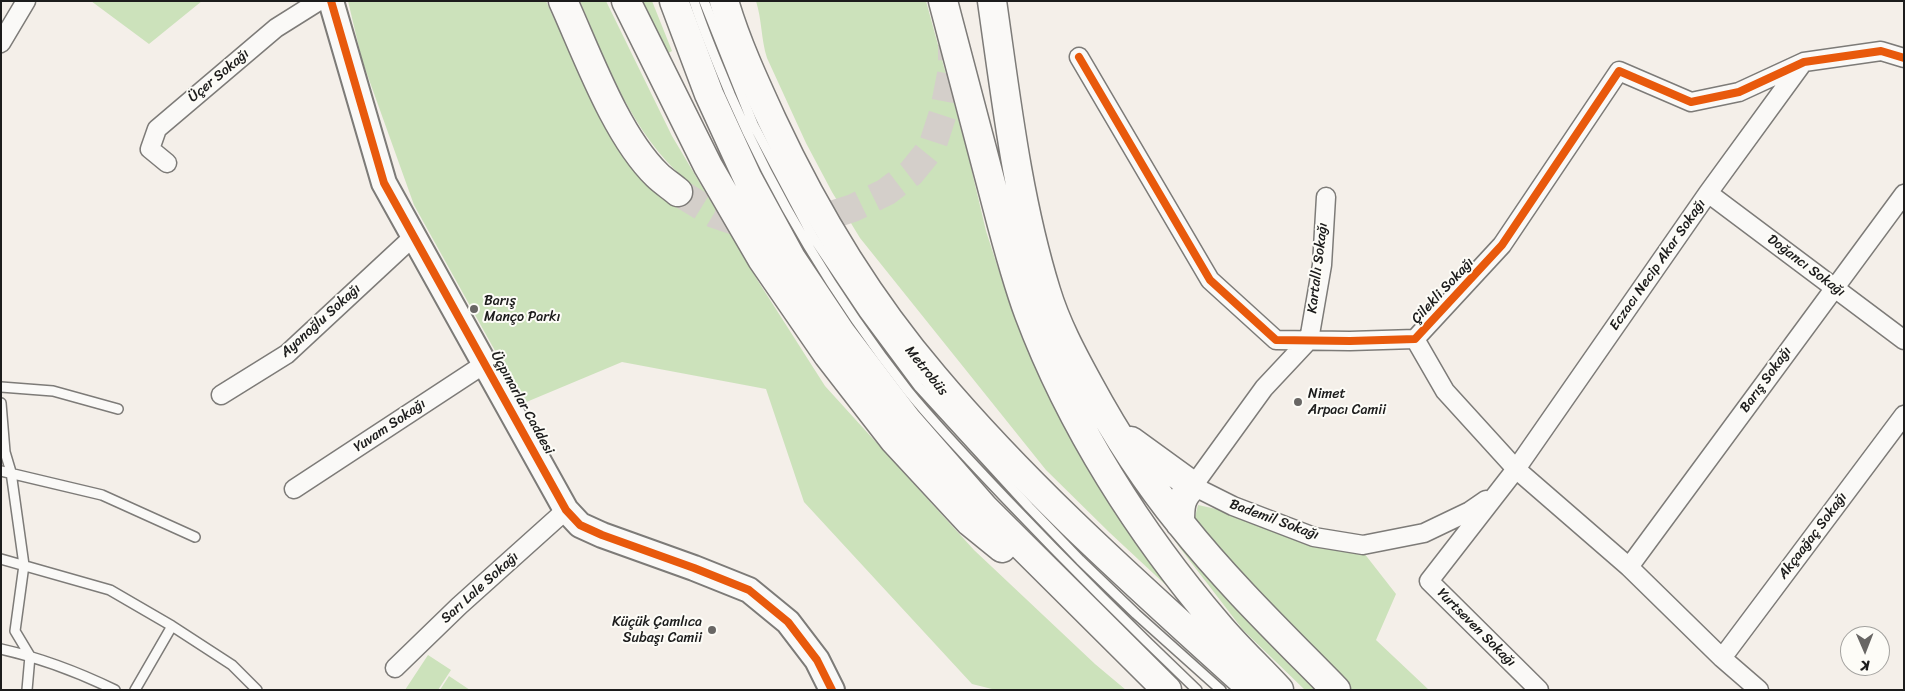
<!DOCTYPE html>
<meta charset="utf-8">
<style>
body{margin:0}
#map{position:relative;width:1905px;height:691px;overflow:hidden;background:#f4efe9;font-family:Sriracha,sans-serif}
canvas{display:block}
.frame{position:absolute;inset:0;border:2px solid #1c1c1c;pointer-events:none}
.north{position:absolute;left:1840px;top:626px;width:50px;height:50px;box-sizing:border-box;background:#fdfcf7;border:1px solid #a3a29f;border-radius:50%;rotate:179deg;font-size:14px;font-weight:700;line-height:20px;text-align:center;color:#1c1c1c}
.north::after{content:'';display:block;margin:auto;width:18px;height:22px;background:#686664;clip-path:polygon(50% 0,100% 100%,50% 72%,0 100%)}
</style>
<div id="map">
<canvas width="1905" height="691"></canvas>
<div class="frame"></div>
<div class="north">K</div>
</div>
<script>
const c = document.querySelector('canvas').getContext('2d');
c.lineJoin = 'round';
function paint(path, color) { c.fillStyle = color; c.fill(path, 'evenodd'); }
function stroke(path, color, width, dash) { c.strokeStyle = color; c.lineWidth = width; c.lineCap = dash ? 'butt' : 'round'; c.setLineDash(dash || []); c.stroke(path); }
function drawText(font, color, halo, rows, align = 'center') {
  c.font = font + ' Sriracha,sans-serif'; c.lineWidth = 4; c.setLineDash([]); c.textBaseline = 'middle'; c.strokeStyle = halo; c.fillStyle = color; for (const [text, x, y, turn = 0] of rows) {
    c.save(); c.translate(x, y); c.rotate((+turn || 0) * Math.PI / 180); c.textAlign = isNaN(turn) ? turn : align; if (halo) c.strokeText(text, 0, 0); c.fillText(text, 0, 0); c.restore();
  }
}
const green = new Path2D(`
 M91,1H202L149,44Z
 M348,1H546L554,19L585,80L672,199L686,180C633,135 607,65 580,1H606L672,136L758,281L825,386L974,550L1095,664L1126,690H996L972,684L804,502L766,389L622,362L524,403L414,205L362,60Z
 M640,1H652L672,51L665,55Z
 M756,1H926L968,155L986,231L1010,305L1037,372L1098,485L1143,550L1183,601L1110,533L1046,470L860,238L832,192L806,143L767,58C761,39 762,20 756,1Z
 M1140,491L1324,690H1305L1243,630L1180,548Z
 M1198,505L1353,539L1396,594L1376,640L1429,690H1348L1301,642L1194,521Z
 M428,655L451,670L438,690H405Z
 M449,676L470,690H440Z`);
const highwayTunnel = new Path2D(`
 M678,192L714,214L764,231L816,220L853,208L886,192L911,173L932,147L944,110L952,69V45`);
const lane = new Path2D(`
 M694,1C704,33 718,64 730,94C776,200 837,300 908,391C939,429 973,464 1007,500C1069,565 1132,628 1197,690
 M704,1L753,124L813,237L864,313L919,387L1029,507L1080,560L1136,614L1221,690
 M1,387L53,391L118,409
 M1,403L5,452L11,472L24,565L15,631L30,656L27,690
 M1,471L102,495L195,537
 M1,559L110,590L172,626L232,665L257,690
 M1,649C41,658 78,672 115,690
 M135,690L172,626`);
const street = new Path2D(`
 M1,43L26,1
 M1079,57L1210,280L1276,340L1350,341L1415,339L1502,245L1619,71L1691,102L1739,92L1804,62L1881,51L1904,58
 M167,163L150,149L157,129L276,28L319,1
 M1708,193L1904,340
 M1415,339L1445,391L1516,469L1629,567L1722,658L1759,690
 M1309,340L1264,388L1193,486L1233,506L1314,537L1363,545L1424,533L1470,511L1486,500
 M1309,340L1322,265L1326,197
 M221,395L287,354L413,237
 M294,489L486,363
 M1629,567L1904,194
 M1722,658L1904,415
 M395,668L459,606L566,510
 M1539,690L1429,581L1516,469L1708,193L1802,64`);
const secondary = new Path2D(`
 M331,1L384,183L566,510L580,525L602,535L694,568L749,590L788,622L817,660L832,690`);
const highway = new Path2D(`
 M563,1C587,54 616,135 657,175C663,181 671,186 678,192
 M626,1L708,166L762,259L828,355L894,440L970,522L1002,548
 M674,1L709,94L748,179L791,258L841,333L907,420L984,508L1167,690
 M724,1C736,42 754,81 772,120C815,212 868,300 934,377C1030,491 1143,590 1253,690
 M943,1C958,58 973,115 988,172C1001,220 1012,268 1029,314C1071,426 1140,534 1217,624C1236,647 1259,668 1279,690
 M992,1C1006,98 1017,197 1046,291C1056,324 1072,354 1089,385C1115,433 1146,481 1181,524C1228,583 1283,636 1336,690
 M1131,441L1193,486C1180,497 1180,507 1180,523`);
const cycleway = new Path2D(`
 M331,1L384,183L566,510L580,525L602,535L694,568L749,590L788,622L817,660L832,690
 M1079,57L1210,280L1276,340L1350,341L1415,339L1502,245L1619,71L1691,102L1739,92L1804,62L1881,51L1904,58`);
const markers = [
 [474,309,5,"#686664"],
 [1298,402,5,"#686664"],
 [712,630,5,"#686664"]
];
const streetNames = [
 ["Üçer Sokağı",219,76,-40],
 ["Eczacı Necip Akar Sokağı",1658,265,-55],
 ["Doğancı Sokağı",1806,266,37],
 ["Kartallı Sokağı",1318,268,-83],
 ["Çilekli Sokağı",1443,291,-47],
 ["Ayanoğlu Sokağı",321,321,-42],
 ["Metrobüs",926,371,51],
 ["Barış Sokağı",1766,380,-54],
 ["Üçpınarlar Caddesi",522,403,61],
 ["Yuvam Sokağı",390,426,-34],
 ["Bademil Sokağı",1274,520,20],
 ["Akçaağaç Sokağı",1813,536,-53],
 ["Sarı Lale Sokağı",480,588,-42],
 ["Yurtseven Sokağı",1476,628,45]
];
const poiNames = [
 ["Barış",484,301],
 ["Manço Parkı",484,317],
 ["Nimet",1308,394],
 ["Arpacı Camii",1308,410],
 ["Küçük Çamlıca",702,622,"right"],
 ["Subaşı Camii",702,638,"right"]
];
paint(green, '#cce2bb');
stroke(highwayTunnel, '#d4cfca', 28, [28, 14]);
stroke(lane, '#7d7b78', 12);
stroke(street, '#7d7b78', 21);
stroke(secondary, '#7d7b78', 28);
stroke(highway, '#7d7b78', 31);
stroke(lane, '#faf9f7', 9);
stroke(street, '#faf9f7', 18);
stroke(secondary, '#faf9f7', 24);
stroke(highway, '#faf9f7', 28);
stroke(cycleway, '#e8590c', 8);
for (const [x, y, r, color] of markers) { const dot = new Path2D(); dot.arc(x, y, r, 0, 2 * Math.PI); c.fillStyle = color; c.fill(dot); stroke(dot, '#fdfcf7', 2); }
drawText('14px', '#1c1c1c', '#fdfcf7', streetNames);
drawText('14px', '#1c1c1c', '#fdfcf7', poiNames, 'left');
</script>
